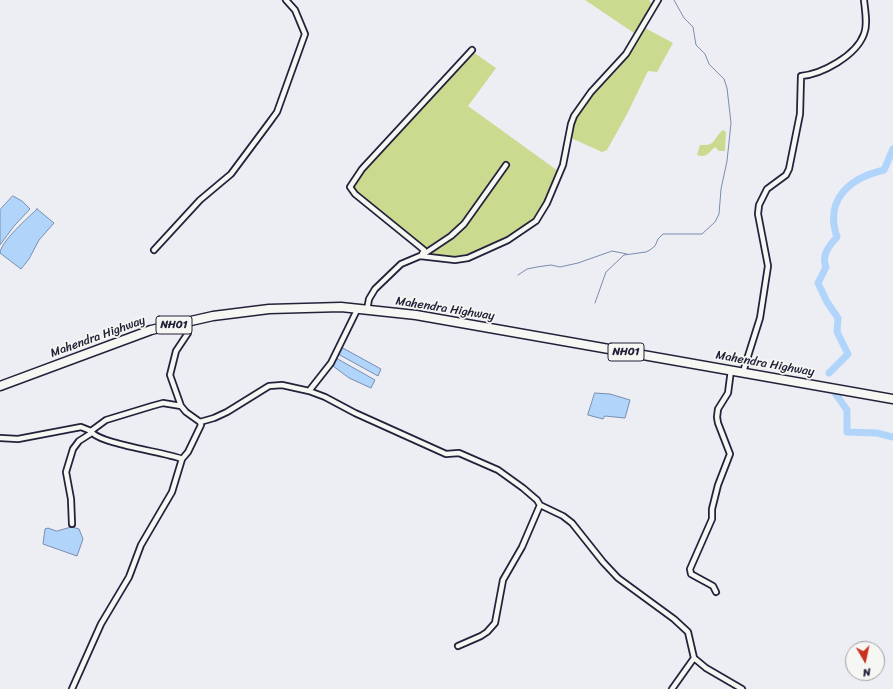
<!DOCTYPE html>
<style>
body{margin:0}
#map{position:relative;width:893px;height:689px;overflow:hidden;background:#ededf4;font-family:Sriracha,sans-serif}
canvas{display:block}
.north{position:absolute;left:845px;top:641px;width:40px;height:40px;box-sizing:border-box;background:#f6f6f2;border:1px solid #a1a1a9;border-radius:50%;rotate:171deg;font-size:11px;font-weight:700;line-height:16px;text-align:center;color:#22223b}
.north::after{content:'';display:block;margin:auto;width:14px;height:18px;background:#c8321e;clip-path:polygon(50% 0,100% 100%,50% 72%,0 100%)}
</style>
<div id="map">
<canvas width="893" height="689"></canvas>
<div class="north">N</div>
</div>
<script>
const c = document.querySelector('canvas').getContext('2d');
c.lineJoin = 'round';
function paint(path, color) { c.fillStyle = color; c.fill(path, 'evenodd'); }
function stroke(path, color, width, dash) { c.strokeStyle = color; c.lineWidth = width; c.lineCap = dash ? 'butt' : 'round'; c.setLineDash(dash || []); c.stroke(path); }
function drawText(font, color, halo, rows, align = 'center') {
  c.font = font + ' Sriracha,sans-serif'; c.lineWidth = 3.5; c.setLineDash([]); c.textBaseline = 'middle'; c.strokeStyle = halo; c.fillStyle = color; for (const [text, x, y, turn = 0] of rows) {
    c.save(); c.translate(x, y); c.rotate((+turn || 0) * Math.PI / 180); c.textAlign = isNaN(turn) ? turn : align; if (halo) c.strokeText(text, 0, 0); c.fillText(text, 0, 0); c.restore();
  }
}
const green = new Path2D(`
 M585,0H649L652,4L634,33Z
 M645,28L673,43L657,72L648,71L627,114L607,150L602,152L571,138C577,104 598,91 619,67C629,55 637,41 645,28Z
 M473,52L496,68L468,106L558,171C551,186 545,205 534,217C518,236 453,268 430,254C423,250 417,243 411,238C393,223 375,209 357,194L353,188L354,185L370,162Z
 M723,130L726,132L725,151H719L715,147C708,153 707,158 697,155L700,145C717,146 712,139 723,130Z`);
const water = new Path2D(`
 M13,196L22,201L30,209L14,226L0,245V210Z
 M37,209L54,223L39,240L29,259L21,269L0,253C1,241 28,218 37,209Z
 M341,347L381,369L378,376L338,354Z
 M336,358L375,380L371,388L349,378L333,366Z
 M595,393L610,394L630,400L625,418L605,416L603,419L588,415Z
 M72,527L79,529L83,539L77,556L43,544L45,529L48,528L56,531Z`);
const stream = new Path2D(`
 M518,275L527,269L537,267L551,265L560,267L578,263L612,251L627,254
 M595,303L606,272L624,255L646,252L650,250L655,246L658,239L663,234H702L715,222L719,214L721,189L727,161L731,123L727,88L724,79L709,64L705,54L696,45L693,27L684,18L674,0`);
const river = new Path2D(`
 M829,373L848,354L837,332L838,318L827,302L818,283L826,267C821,255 829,246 837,237C824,199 850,178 884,170L893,149
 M835,393L847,410V432L877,433L893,437`);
const minor = new Path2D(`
 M154,250L200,200L231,174L269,123L277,112L305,34L295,10L286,0
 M421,256L424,250L355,194L350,187L362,169L472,50
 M421,256L451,236L464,224L506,165
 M367,310L369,299L375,289L401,264L420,256L455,260L468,258L508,240L536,221L547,203L563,165L571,124L574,116L591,92L626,54L658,0
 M743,372L760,318L768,266L758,214L759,205L767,189L786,175L789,169L800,114L801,76C822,74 856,56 864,34C868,24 865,11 864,0
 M309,391L325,397L355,413L446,454L459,453L498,470L523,488L537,500L540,505L563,516L572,523L603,562L618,578L674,619L688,632L694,658L672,689
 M181,406L170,375L176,351L188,333V322
 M200,422L214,418L227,412L269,386L282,385L309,391L331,363L358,308
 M0,438L18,439L81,427L91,431L90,434L79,441L73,449L66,472L71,499L72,524
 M716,592L713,586L691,574L690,569L712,519V509L718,485L730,454L718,423L717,417L718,409L728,393L731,370
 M458,646L481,636L487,632L495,623L503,580L522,547L540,505
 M694,658L706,668L742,689
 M72,689L101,624L129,577L141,545L172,492L182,459L188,452L201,425L200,422L186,412L181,406L163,403L152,406L106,420L91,431C98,444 165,452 182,459`);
const trunk = new Path2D(`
 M0,386L151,330L213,316L269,309L341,307L416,315L893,399`);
const shields = [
 [174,325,36],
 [626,352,36]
];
const shieldNames = [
 ["NH01",174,325],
 ["NH01",626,352]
];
const streetNames = [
 ["Mahendra Highway",445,309,9],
 ["Mahendra Highway",98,337,-20],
 ["Mahendra Highway",765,364,10]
];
paint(green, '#cada8f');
paint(water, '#b1d5fa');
stroke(water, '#788dae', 1);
stroke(stream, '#788dae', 1);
stroke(river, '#b1d5fa', 7);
stroke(minor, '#22223b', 8);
stroke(trunk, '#22223b', 11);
stroke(minor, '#f6f6f2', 4.5);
stroke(trunk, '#f6f6f2', 8);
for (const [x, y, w] of shields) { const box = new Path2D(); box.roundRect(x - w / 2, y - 9, w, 18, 3); c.fillStyle = '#f6f6f2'; c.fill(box); stroke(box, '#22223b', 1); }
drawText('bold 11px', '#22223b', null, shieldNames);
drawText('12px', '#22223b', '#f6f6f2', streetNames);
</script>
